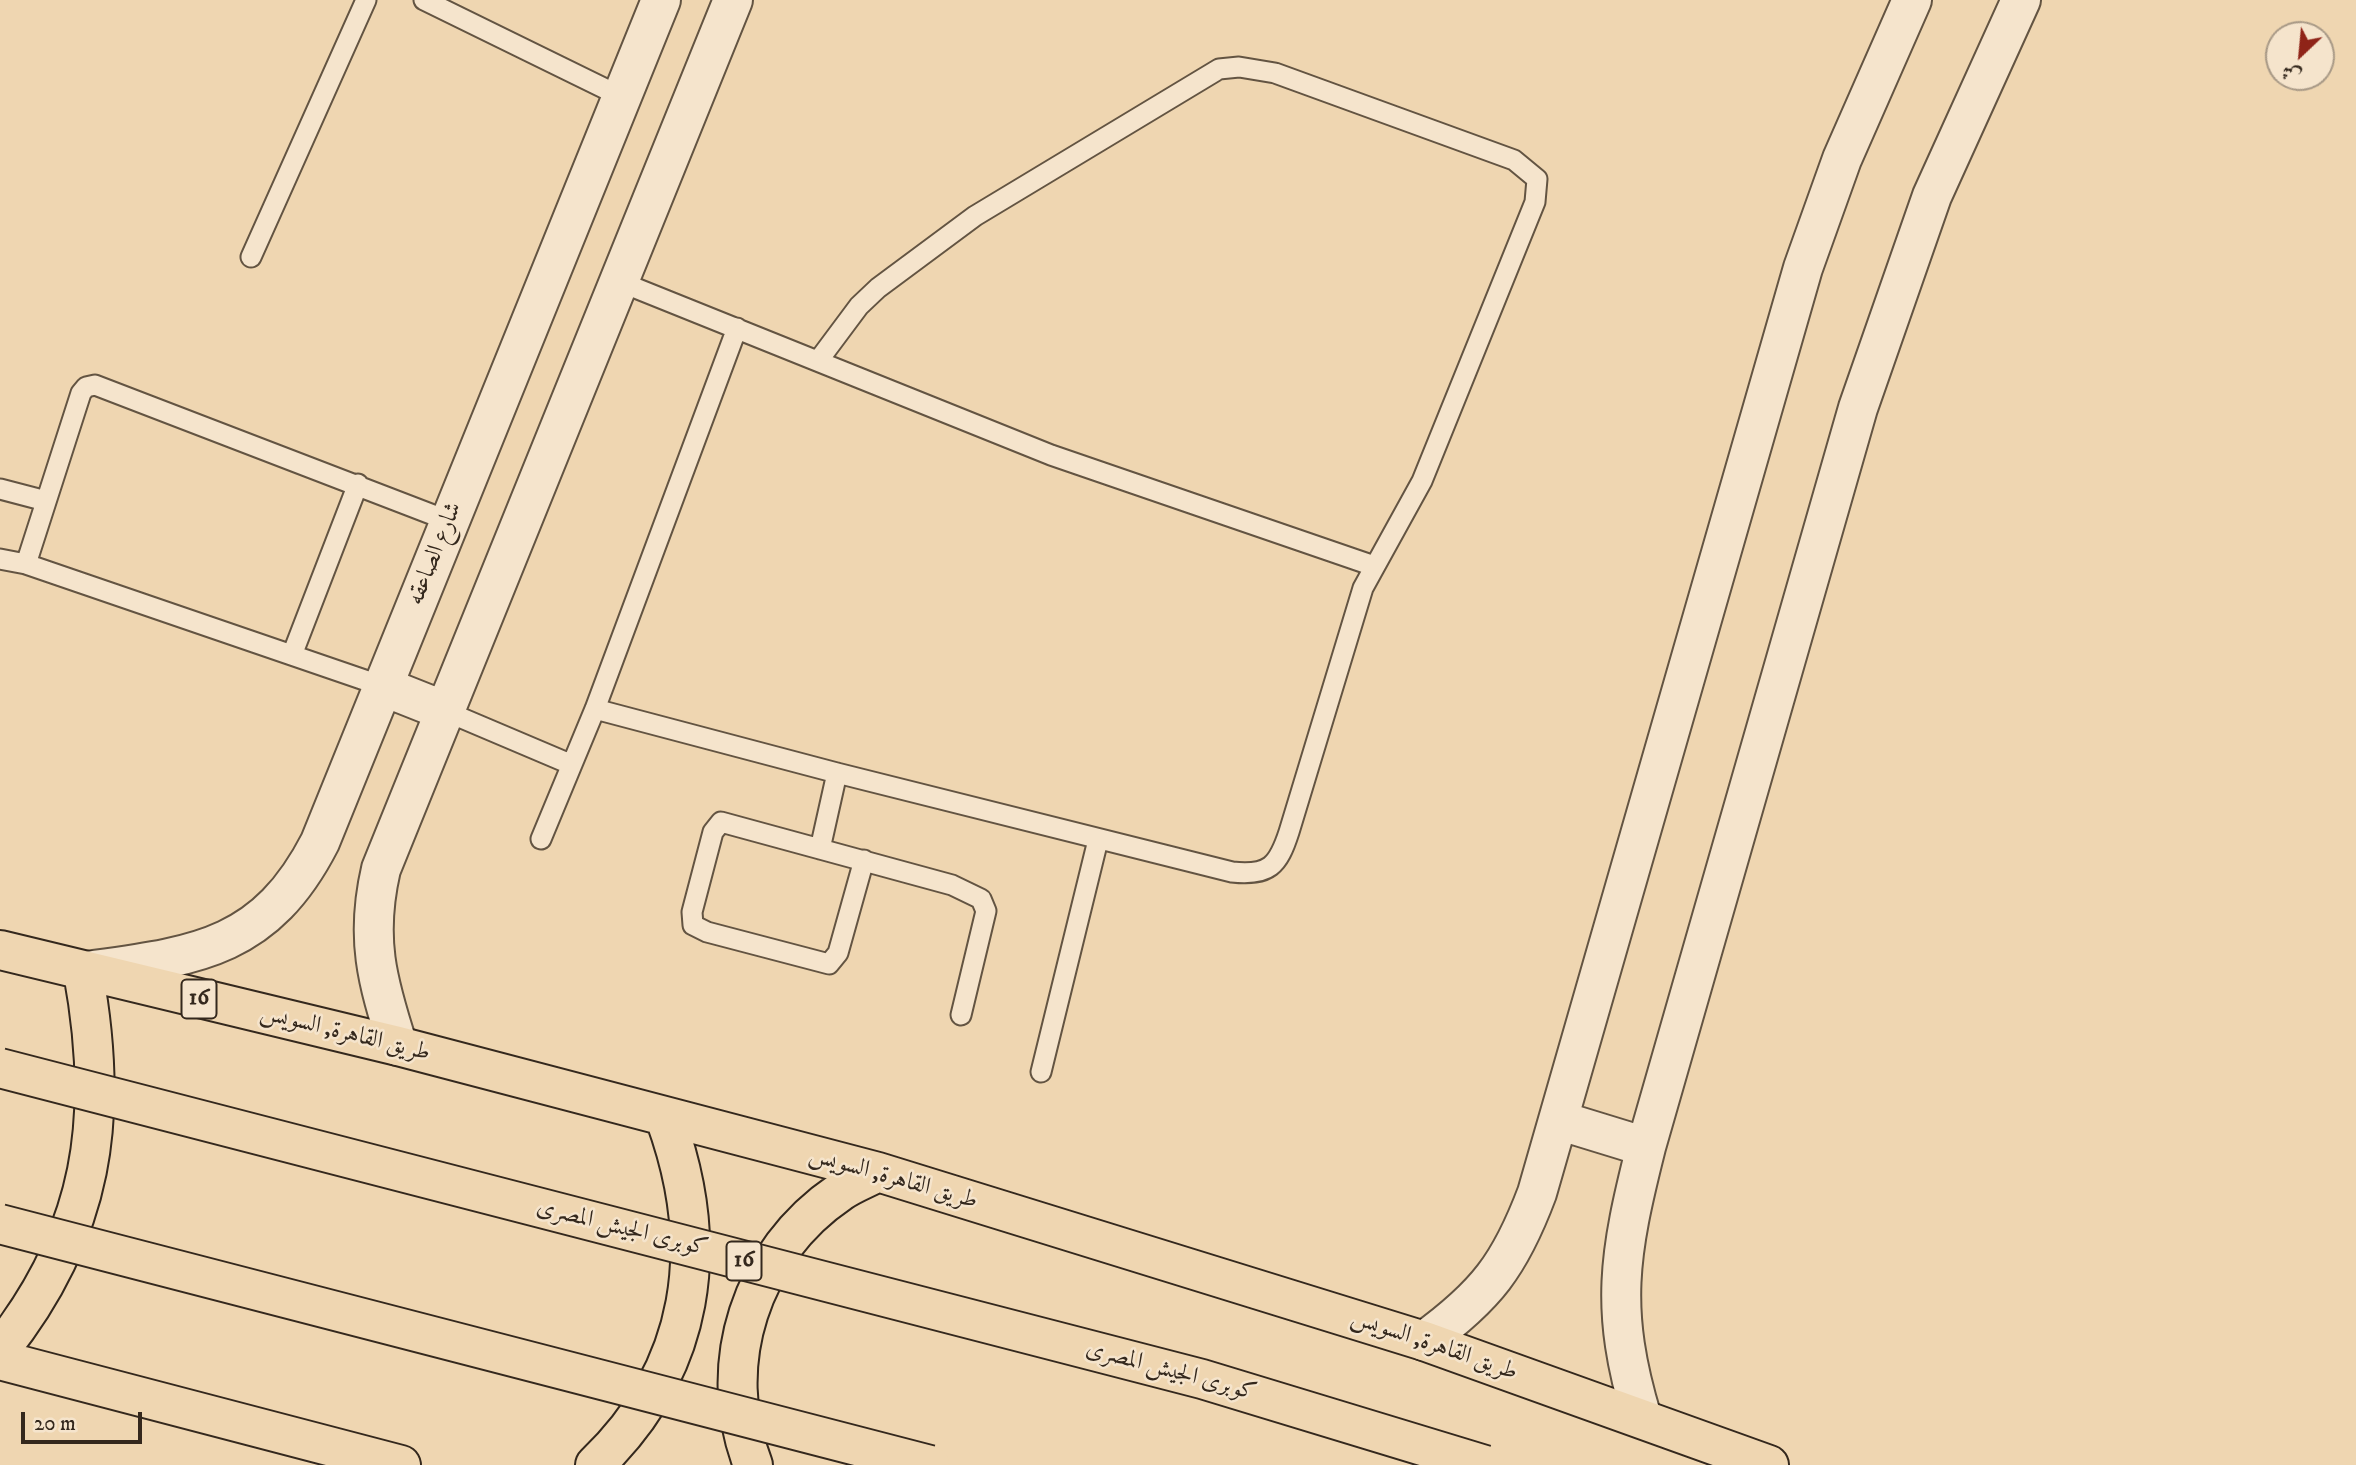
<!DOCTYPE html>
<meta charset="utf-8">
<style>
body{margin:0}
#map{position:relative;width:2356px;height:1465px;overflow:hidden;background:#efd6b1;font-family:"IM FELL DW Pica",Amiri,serif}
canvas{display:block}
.north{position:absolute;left:2265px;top:21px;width:70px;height:70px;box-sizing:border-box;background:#f5e4cc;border:2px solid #a89986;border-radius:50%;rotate:206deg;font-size:19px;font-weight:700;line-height:28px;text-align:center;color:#34281d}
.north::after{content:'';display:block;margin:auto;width:24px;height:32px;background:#8f2418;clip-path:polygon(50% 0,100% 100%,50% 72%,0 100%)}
.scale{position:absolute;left:21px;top:1412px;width:121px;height:32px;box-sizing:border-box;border:4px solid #34281d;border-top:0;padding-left:9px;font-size:21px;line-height:24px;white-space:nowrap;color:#34281d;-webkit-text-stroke:5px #f5e4cc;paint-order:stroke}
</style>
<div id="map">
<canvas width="2356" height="1465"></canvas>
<div class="north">ش</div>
<div class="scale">20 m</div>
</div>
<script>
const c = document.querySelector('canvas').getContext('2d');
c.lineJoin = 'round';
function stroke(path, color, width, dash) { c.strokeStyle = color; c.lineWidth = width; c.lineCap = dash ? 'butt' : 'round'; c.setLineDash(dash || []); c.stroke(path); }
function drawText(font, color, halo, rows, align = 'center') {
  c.font = font + ' "IM FELL DW Pica",Amiri,serif'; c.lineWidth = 5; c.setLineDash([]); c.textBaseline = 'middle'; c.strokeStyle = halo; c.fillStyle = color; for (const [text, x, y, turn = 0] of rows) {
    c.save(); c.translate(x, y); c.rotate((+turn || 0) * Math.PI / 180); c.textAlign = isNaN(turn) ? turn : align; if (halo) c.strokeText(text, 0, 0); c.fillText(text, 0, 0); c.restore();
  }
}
const service = new Path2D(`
 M424,0L622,97
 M251,257L366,0
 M618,281L1051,455L1374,566
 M0,489L46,501
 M0,559L26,564L382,686
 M26,564L81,393L86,387L95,385L449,521
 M292,655L358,484
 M595,709L837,773L1232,872C1269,876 1278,866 1289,832L1363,588L1422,481L1535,202L1537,179L1514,160L1275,73L1239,67L1219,69L975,216L878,288L859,306L818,361
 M445,711L570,764
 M541,839L595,709L737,328
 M820,849L837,773
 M864,860L838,953L829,964L707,932L693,925L692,912L713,832L721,822L952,885L981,899L986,911L961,1015
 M1041,1072L1098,840`);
const tertiary = new Path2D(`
 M382,686L445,711
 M87,971C196,956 265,949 320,842L661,0
 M398,1046C377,981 365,938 381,869L733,0
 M1558,1120L1646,1147
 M1424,1341C1486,1296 1510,1265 1537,1193L1803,268L1842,159L1912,0
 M1642,1418C1609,1309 1619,1254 1646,1147L1858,408L1932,196L2021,0`);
const primary = new Path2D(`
 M0,950L398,1046L878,1172L1424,1341L1769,1465
 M0,1350C94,1232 110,1117 83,972
 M0,1360L401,1465
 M595,1465C696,1368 712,1246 665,1118
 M753,1465C714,1365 751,1252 840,1192C851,1184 865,1179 878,1172`);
const motorwayBridge = new Path2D(`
 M0,1068L1202,1379L1485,1465
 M0,1224L930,1465`);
const shields = [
 [199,999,35],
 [744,1261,35]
];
const shieldNames = [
 ["16",199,999],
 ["16",744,1261]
];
const streetNames = [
 ["شارع الصاعقه",436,554,-68],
 ["طريق القاهرة, السويس",345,1034,14],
 ["طريق القاهرة, السويس",893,1179,16],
 ["كوبرى الجيش المصرى",622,1229,14],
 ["طريق القاهرة, السويس",1434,1346,19],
 ["كوبرى الجيش المصرى",1171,1372,15]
];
stroke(service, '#635442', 23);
stroke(tertiary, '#635442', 42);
stroke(primary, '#34281d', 42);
stroke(service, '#f5e4cc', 19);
stroke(tertiary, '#f5e4cc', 38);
stroke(primary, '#efd6b1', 38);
stroke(motorwayBridge, '#34281d', 42, []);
stroke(motorwayBridge, '#efd6b1', 38);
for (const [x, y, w] of shields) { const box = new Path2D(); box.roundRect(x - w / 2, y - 19.5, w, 39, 5); c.fillStyle = '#f5e4cc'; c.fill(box); stroke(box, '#34281d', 2); }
drawText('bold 23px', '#34281d', null, shieldNames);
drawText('24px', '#34281d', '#f5e4cc', streetNames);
</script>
